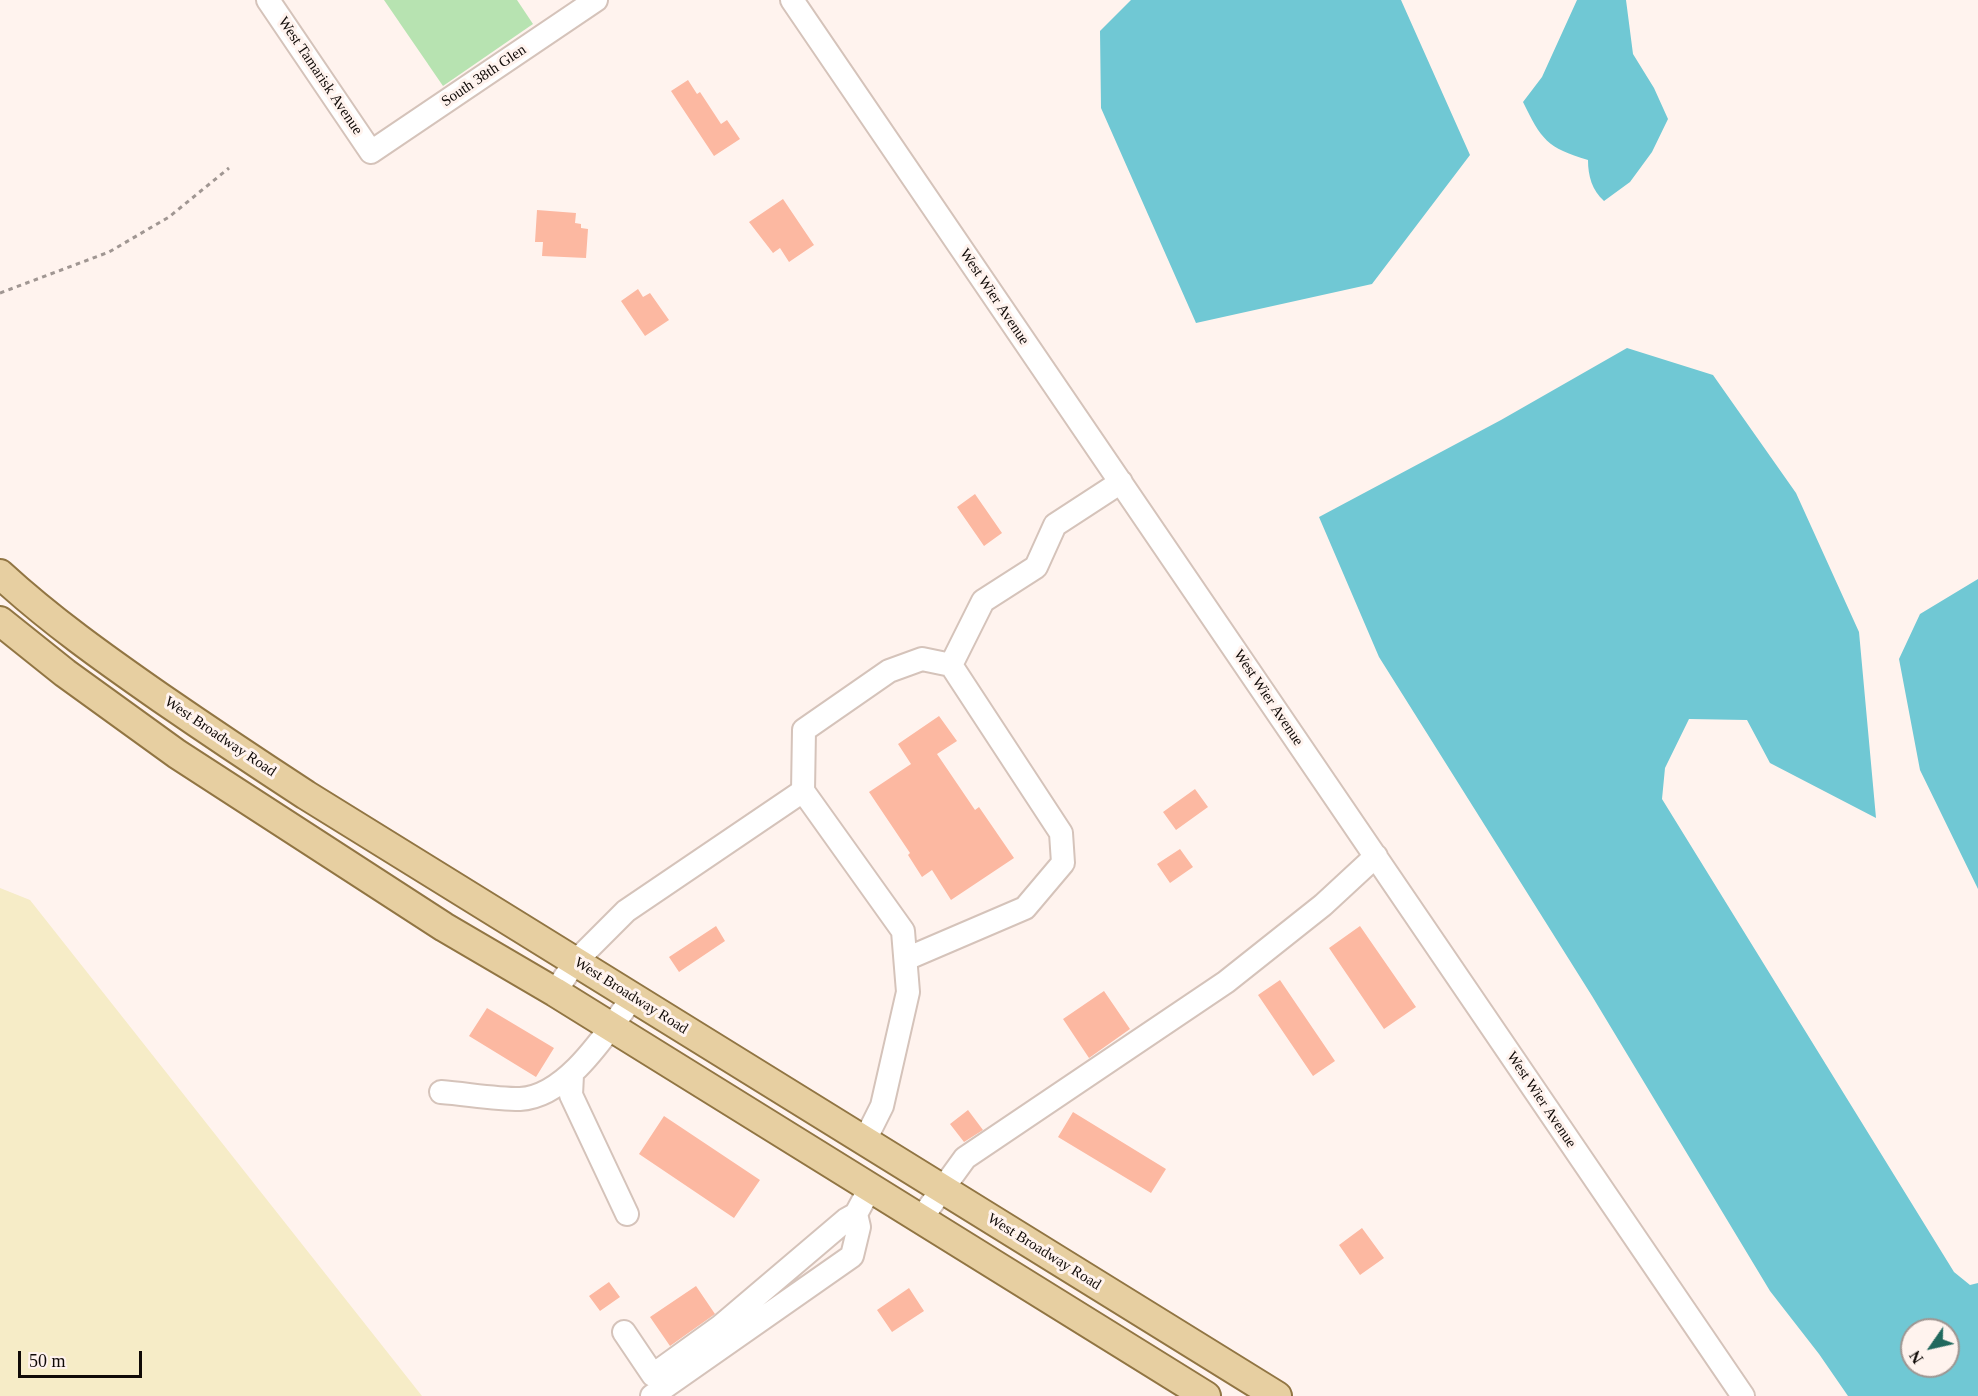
<!DOCTYPE html>
<style>
body{margin:0}
#map{position:relative;width:1978px;height:1396px;overflow:hidden;background:#fff3ee;font-family:"Times New Roman",serif}
canvas{display:block}
.north{position:absolute;left:1900px;top:1318px;width:60px;height:60px;box-sizing:border-box;background:#fff3ee;border:2px solid #9f9692;border-radius:50%;rotate:236deg;font-size:16px;font-weight:700;line-height:24px;text-align:center;color:#100a07}
.north::after{content:'';display:block;margin:auto;width:21px;height:27px;background:#21695e;clip-path:polygon(50% 0,100% 100%,50% 72%,0 100%)}
.scale{position:absolute;left:18px;top:1351px;width:124px;height:27px;box-sizing:border-box;border:3px solid #100a07;border-top:0;padding-left:8px;font-size:18px;line-height:21px;white-space:nowrap;color:#100a07;-webkit-text-stroke:4px #fff3ee;paint-order:stroke}
</style>
<div id="map">
<canvas width="1978" height="1396"></canvas>
<div class="north">N</div>
<div class="scale">50 m</div>
</div>
<script>
const c = document.querySelector('canvas').getContext('2d');
c.lineJoin = 'round';
function paint(path, color) { c.fillStyle = color; c.fill(path, 'evenodd'); }
function stroke(path, color, width, dash) { c.strokeStyle = color; c.lineWidth = width; c.lineCap = dash ? 'butt' : 'round'; c.setLineDash(dash || []); c.stroke(path); }
function drawText(font, color, halo, rows, align = 'center') {
  c.font = font + ' "Times New Roman",serif'; c.lineWidth = 6; c.setLineDash([]); c.textBaseline = 'middle'; c.strokeStyle = halo; c.fillStyle = color; for (const [text, x, y, turn = 0] of rows) {
    c.save(); c.translate(x, y); c.rotate((+turn || 0) * Math.PI / 180); c.textAlign = isNaN(turn) ? turn : align; if (halo) c.strokeText(text, 0, 0); c.fillText(text, 0, 0); c.restore();
  }
}
const green = new Path2D(`
 M384,0H517L533,24L443,86Z`);
const sand = new Path2D(`
 M0,888L30,900L422,1396H0Z`);
const water = new Path2D(`
 M1131,0H1401L1470,155L1372,284L1196,323L1101,108L1100,31Z
 M1577,0H1626L1633,54L1654,88L1668,119L1652,152L1630,182L1604,201C1592,190 1588,176 1588,160C1547,148 1541,139 1523,102L1542,77Z
 M1627,348L1713,375L1796,493L1859,632L1876,818L1770,763L1747,720L1689,719L1665,768L1662,799L1954,1272L1970,1285L1978,1283V1396H1848L1819,1354L1770,1291L1592,996L1379,657L1319,517L1501,420ZM1912,1330H1948V1366H1912Z
 M1978,579V889L1920,770L1899,659L1920,614Z`);
const building = new Path2D(`
 M688,80L697,94L700,92L721,124L727,120L740,139L714,156L671,91Z
 M783,199L814,245L789,262L780,248L773,253L749,222Z
 M537,210L576,213L575,223L581,224V228L588,229L586,258L542,256L543,242H535Z
 M638,289L643,297L650,293L669,320L645,336L621,301Z
 M975,494L1002,533L984,546L957,507Z
 M939,716L957,741L937,754L975,810L979,807L1014,858L951,900L932,870L922,877L908,855L910,853L869,792L911,764L898,744Z
 M1195,789L1208,807L1176,830L1163,812Z
 M1180,849L1193,867L1170,883L1157,864Z
 M716,926L725,941L679,972L669,957Z
 M1360,926L1416,1007L1384,1029L1329,948Z
 M1280,980L1335,1061L1313,1076L1258,995Z
 M1104,991L1130,1029L1089,1058L1063,1019Z
 M487,1008L554,1048L536,1077L469,1036Z
 M968,1110L983,1130L964,1142L950,1124Z
 M1073,1112L1166,1169L1151,1193L1058,1137Z
 M664,1116L760,1180L734,1218L639,1154Z
 M1362,1228L1384,1258L1360,1275L1339,1245Z
 M609,1282L620,1297L600,1311L589,1296Z
 M696,1286L715,1314L670,1346L650,1317Z
 M909,1288L924,1311L892,1332L877,1310Z`);
const path = new Path2D(`
 M0,293L109,252L169,217L229,168`);
const minor = new Path2D(`
 M268,0L371,152L596,0
 M792,0L1743,1396
 M951,665L983,601L1036,567L1055,525L1121,482
 M555,992L575,962L626,911L803,791
 M572,1075L571,1095L627,1214
 M441,1092C467,1094 494,1099 520,1099C567,1097 607,1032 633,997
 M865,1140L882,1106L908,992L903,931L803,791L804,730L889,671L922,659L951,665L1061,833L1063,863L1025,908L906,959
 M920,1220L965,1158L1226,982L1323,905L1376,856
 M624,1332L653,1375L721,1326L847,1219L856,1214
 M652,1396L852,1256L859,1227L856,1214L870,1188`);
const major = new Path2D(`
 M0,574C50,620 105,659 161,698C209,731 257,763 306,795L1277,1396
 M0,621L65,673L177,754L444,927L555,992L1206,1396`);
const streetNames = [
 ["West Tamarisk Avenue",320,76,56],
 ["South 38th Glen",484,76,-34],
 ["West Wier Avenue",994,297,56],
 ["West Wier Avenue",1268,698,56],
 ["West Broadway Road",220,737,34],
 ["West Broadway Road",631,996,32],
 ["West Wier Avenue",1541,1100,56],
 ["West Broadway Road",1044,1252,32]
];
paint(green, '#b7e3b1');
paint(sand, '#f6ecc7');
paint(water, '#70c8d4');
paint(building, '#fcb8a1');
stroke(minor, '#d5c3ba', 26);
stroke(major, '#917543', 32);
stroke(path, '#a09692', 3, [4.5, 4.5]);
stroke(minor, '#fff', 22);
stroke(major, '#e7cfa1', 28);
drawText('15px', '#100a07', '#fff3ee', streetNames);
</script>
